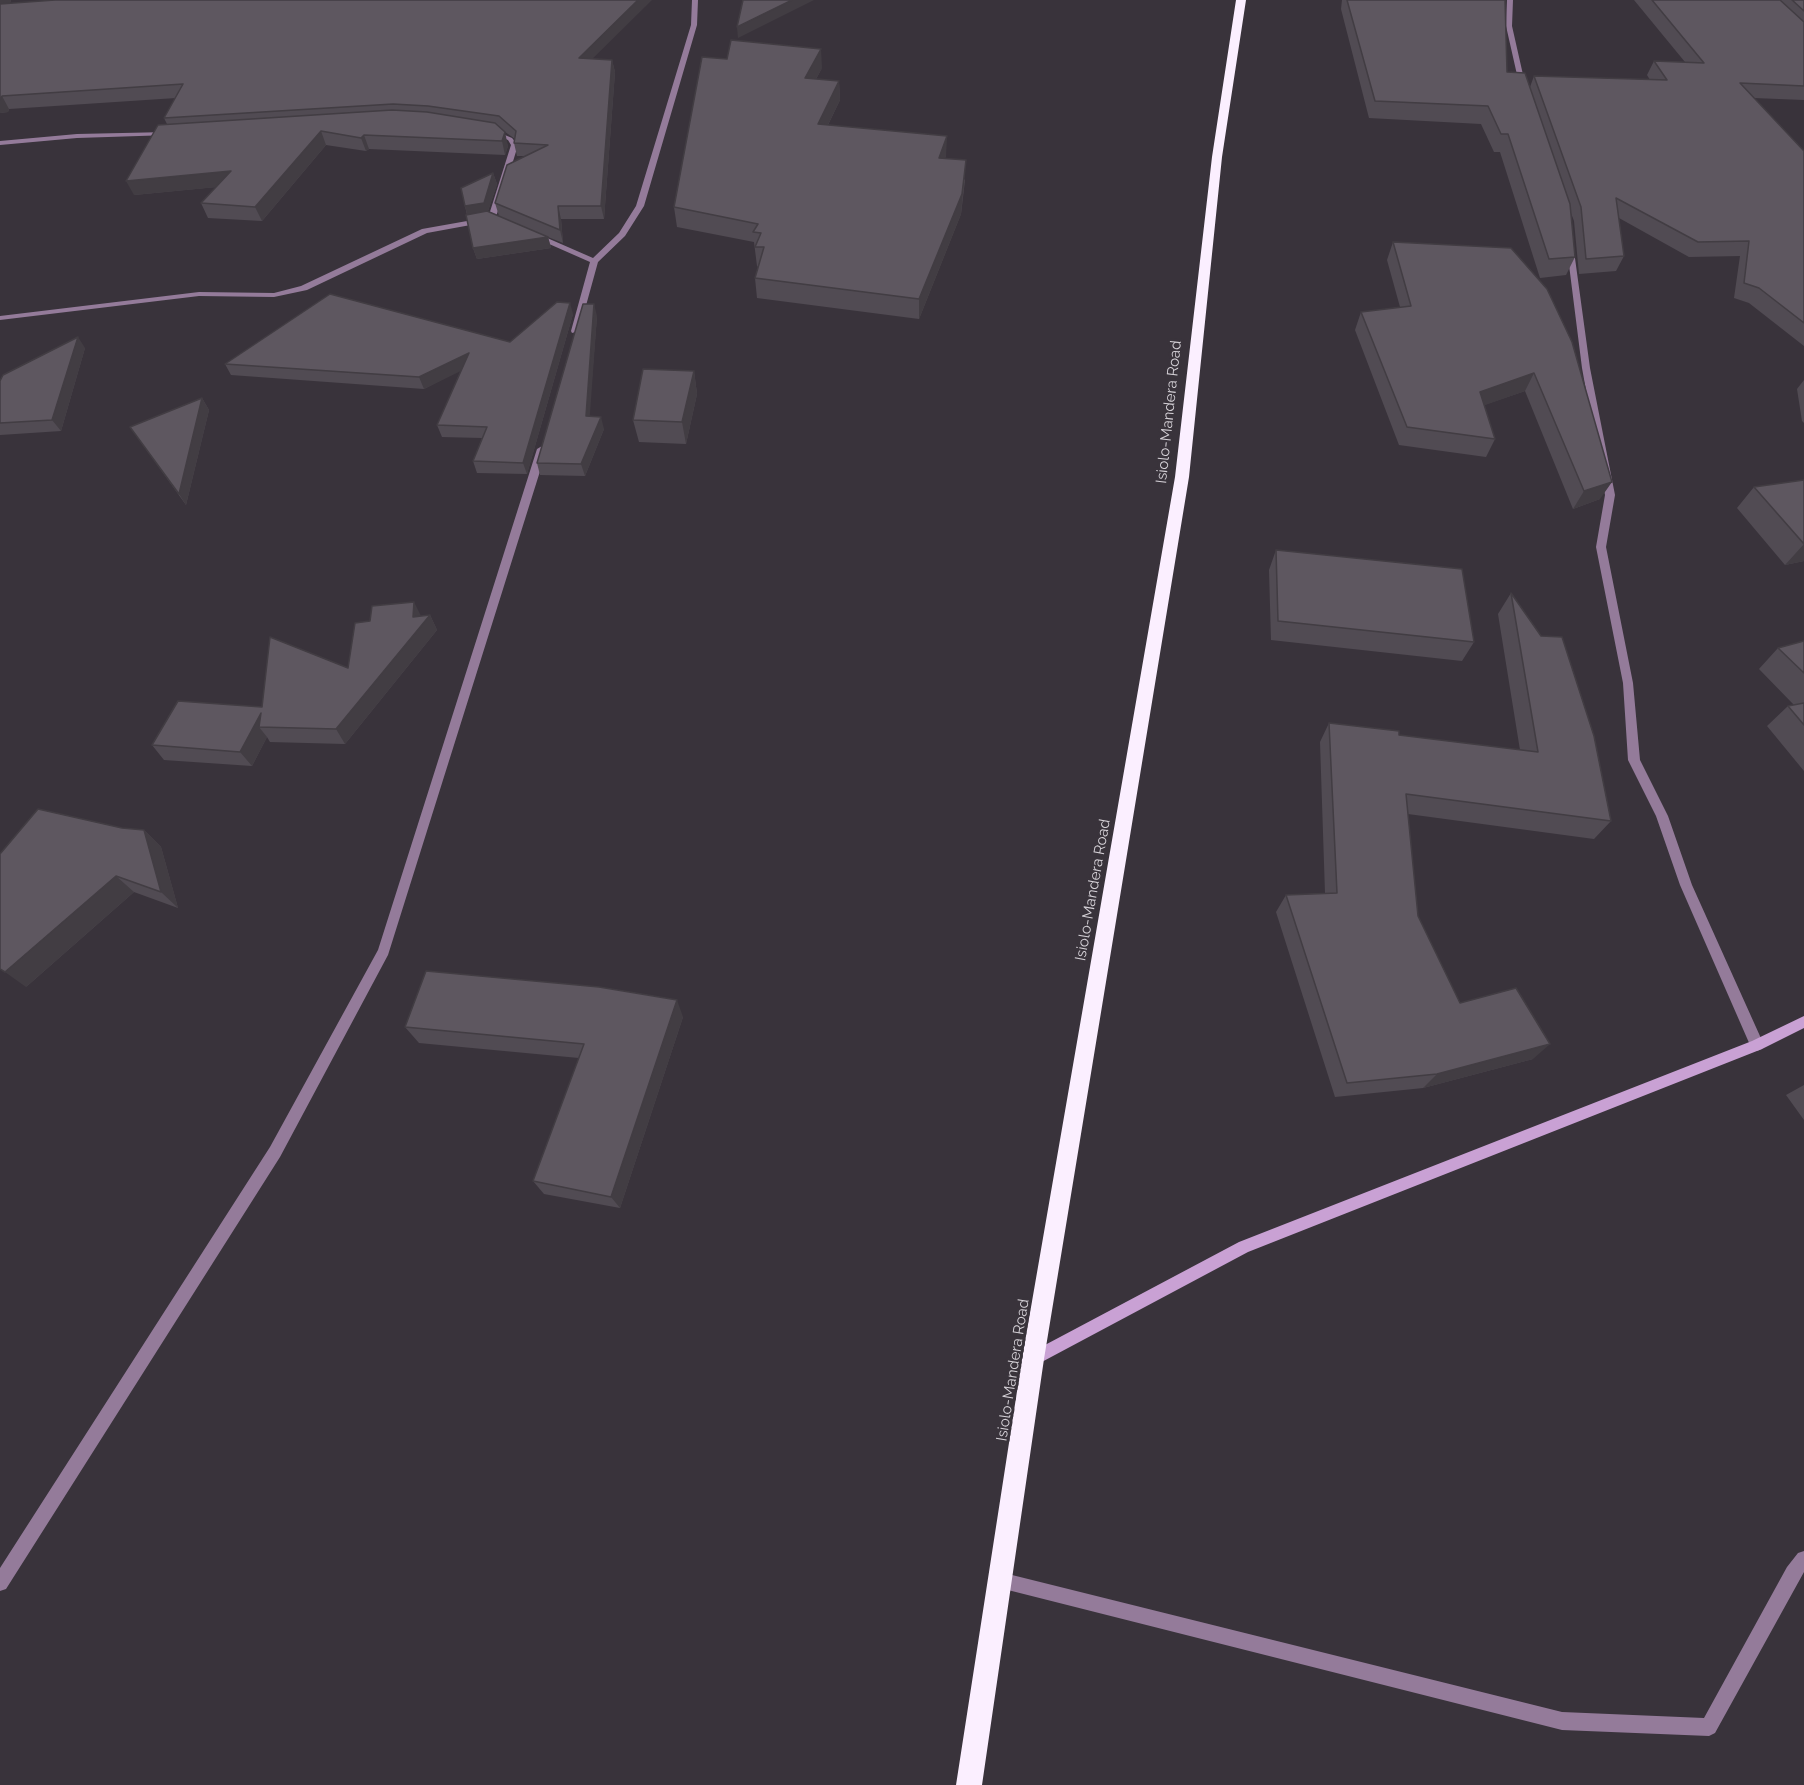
<!DOCTYPE html>
<style>
body{margin:0}
canvas{display:block;background:#39333b}
</style>
<canvas width="1804" height="1785"></canvas>
<script>
const c = document.querySelector('canvas').getContext('2d');
c.lineJoin = 'round';
function paint(path, color) { c.fillStyle = color; c.fill(path, 'evenodd'); }
function stroke(path, color, width, dash) { c.strokeStyle = color; c.lineWidth = width; c.lineCap = dash ? 'butt' : 'round'; c.setLineDash(dash || []); c.stroke(path); }
function drawText(font, color, halo, rows, align = 'center') {
  c.font = font + ' Raleway,sans-serif'; c.lineWidth = 6; c.setLineDash([]); c.textBaseline = 'middle'; c.strokeStyle = halo; c.fillStyle = color; for (const [text, x, y, turn = 0] of rows) {
    c.save(); c.translate(x, y); c.rotate((+turn || 0) * Math.PI / 180); c.textAlign = isNaN(turn) ? turn : align; if (halo) c.strokeText(text, 0, 0); c.fillText(text, 0, 0); c.restore();
  }
}
const street = new Path2D(`
 M692,0H698L697,25L644,206L625,236L598,262L579,331L572,333L571,331L590,262L531,236L538,234L593,258L619,233L636,206L691,25Z
 M1507,0H1513L1512,26L1526,88L1523,90L1520,88L1506,26Z
 M493,130L512,138L518,145L496,217L505,220V224H499L488,218L511,145L508,140L491,133L490,132Z
 M168,132L171,134L170,135L77,138L0,145V141L77,134Z
 M484,218H487V222L427,233L307,290L274,297L199,296L0,320V316L199,292L274,293L301,286L422,229Z
 M1567,249L1574,251L1590,368L1615,495L1606,547L1633,683L1640,760L1668,816L1692,885L1764,1045L1762,1049L1757,1051L1752,1049L1750,1045L1680,885L1656,816L1628,760L1623,683L1596,547L1605,495L1582,368Z
 M542,446L547,449L388,955L280,1157L6,1589L0,1591V1568L270,1147L378,950L537,449Z
 M1804,1551V1572L1715,1733L1709,1736L1562,1730L1000,1588L994,1586L992,1580L994,1574L1000,1572L1562,1712L1704,1718L1787,1567L1798,1553Z`);
const secondary = new Path2D(`
 M1804,1016V1028L1762,1049L1248,1252L1038,1364L1033,1367L1028,1364L1025,1359L1028,1354L1239,1242L1752,1041Z`);
const highway = new Path2D(`
 M1236,0H1246L1222,157L1189,477L1044,1359L982,1785H956L1022,1359L1175,477L1212,157Z`);
const wall = new Path2D(`
 M0,0H11L10,3L593,59L612,60L615,72L604,219H561L563,243L548,237L551,248L477,259L473,248L467,215L465,206L493,173L497,184L488,211L499,216L495,203L525,156H517L514,143L515,139L501,129L508,146L505,155L369,149L366,151L326,145L262,221L208,218L201,203L216,187L134,195L167,124L164,118L176,98L9,109L8,112L0,113Z
 M1342,0H1505L1507,72L1530,87L1534,76L1650,80L1647,75L1654,61L1685,62L1634,0H1804V100L1754,98L1804,151V346L1749,303L1734,298L1740,256L1689,257L1619,218L1624,256L1616,271L1579,274L1574,221L1571,213L1575,257L1566,275L1540,278L1500,152H1494L1481,124L1369,118L1341,9Z
 M822,68L816,79L839,81L840,100L828,125L946,156L945,158L965,180L961,214L919,319L757,298L755,278L758,267L757,266L754,242L677,227L674,207Z
 M1393,242L1511,248L1600,499L1573,509L1525,391L1484,405L1495,439L1486,457L1399,445L1355,330L1361,312L1400,307L1387,260Z
 M573,314L527,474L477,473L473,461L482,438L442,437L437,425L461,370L424,389L231,375L225,364L510,342Z
 M597,316L589,416L604,429L585,476L540,475L537,463Z
 M85,348L61,431L0,435V381Z
 M694,371L697,394L686,444L639,442L633,420Z
 M1804,380V423L1802,421L1797,389Z
 M202,398L209,410L186,505L130,427Z
 M1804,480V561L1785,565L1737,508L1754,487Z
 M1276,550L1474,642L1462,661L1271,640L1269,570Z
 M1511,593L1611,821L1594,839L1408,814L1418,916L1460,1003L1533,1059L1423,1088L1335,1097L1276,912L1286,895L1325,893L1320,742L1329,723L1399,735L1520,750L1498,614Z
 M430,615L437,630L345,744L270,742L267,737L252,766L164,760L152,745L262,707L348,668L421,616Z
 M1804,641V771L1767,726L1788,706L1794,705L1759,669L1778,648Z
 M122,828L144,830L161,847L178,908L134,892L26,987Z
 M683,1017L620,1208L544,1194L533,1181L579,1058L419,1043L405,1027Z
 M1804,1085V1120L1786,1095Z`);
const shadedWall = new Path2D(`
 M0,0H11L5,16L0,7Z
 M638,0H652L581,70L579,58Z
 M792,0H814L738,38L737,27Z
 M821,49L822,68L806,97L805,78Z
 M612,60L615,72L604,219L601,206Z
 M839,81L840,100L819,143L818,124Z
 M2,96L9,109L8,112L0,113V100Z
 M321,131L326,145L262,221L255,207Z
 M505,132L508,146L505,155L502,141Z
 M364,135L369,149L366,151L361,138Z
 M947,136L946,156L938,177L939,158Z
 M966,160L961,214L919,319V299Z
 M231,171L238,185L134,195L126,181Z
 M493,173L497,184L487,214L468,218L465,206Z
 M558,206L561,219L563,243L560,230Z
 M548,237L551,248L477,259L473,248Z
 M570,303L573,314L527,474L523,463Z
 M594,304L597,316L589,427L586,416Z
 M78,337L85,348L61,431L52,420Z
 M469,353L473,365L424,389L419,377Z
 M694,371L697,394L686,444L682,422Z
 M1534,373L1525,391L1471,410L1480,392Z
 M202,398L209,410L186,505L179,494Z
 M601,417L604,429L585,476L581,464Z
 M1612,482L1600,499L1573,509L1584,491Z
 M1804,544V561L1785,565Z
 M414,602L422,618L430,615L437,630L345,744L336,729L413,617Z
 M261,713L259,727L267,737L252,766L240,752Z
 M144,830L161,847L178,908L161,892Z
 M116,876L134,892L26,987L5,972Z
 M677,1000L683,1017L620,1208L611,1197Z
 M1550,1044L1533,1059L1423,1088L1437,1074Z`);
const building = new Path2D(`
 M55,0H638L579,58L612,60L601,206H558L560,230L495,203L507,165L548,145L514,143L516,131L499,116L428,106L393,104L164,118L183,84L2,96L0,100V4Z
 M743,0H792L737,27Z
 M1347,0H1505L1507,72L1525,73L1570,204L1575,257L1549,259L1508,134H1501L1488,106L1375,101Z
 M1652,0H1780L1804,22V86L1740,83L1804,151V323L1759,288L1744,283L1749,241L1698,242L1616,198L1624,256L1586,259L1581,207L1534,76L1667,80L1654,61L1704,63Z
 M1792,0H1804V11Z
 M731,40L821,49L805,78L839,81L818,124L947,136L939,158L966,160L962,194L919,299L755,278L764,247H755L761,233L753,232L758,224L674,207L702,57L727,59Z
 M392,110L427,112L495,123L505,132L502,141L364,135L361,138L321,131L255,207L201,203L231,171L126,181L158,125Z
 M493,173L484,203L465,206L461,188Z
 M487,211L548,237L473,248L466,215Z
 M1393,242L1511,248L1547,289L1572,342L1612,482L1584,491L1534,373L1480,392L1495,439L1407,427L1361,312L1411,306Z
 M330,294L510,342L557,302L570,303L523,463L473,461L487,427L437,425L469,353L419,377L225,364Z
 M583,304H594L586,416L601,417L581,464L537,463Z
 M78,337L52,420L0,423V381L3,375Z
 M643,369L694,371L682,422L633,420Z
 M202,398L179,494L130,427Z
 M1804,480V544L1754,487Z
 M1276,550L1462,569L1474,642L1278,621Z
 M1511,593L1541,636L1562,637L1594,736L1611,821L1406,794L1418,916L1460,1003L1516,988L1550,1044L1437,1074L1347,1083L1286,895L1337,893L1329,723L1399,731V735L1538,752Z
 M414,602L413,617L430,615L336,729L259,727L261,713L240,752L152,745L178,701L262,707L270,637L348,668L355,623L370,621L372,606Z
 M1804,641V673L1778,648Z
 M1804,703V725L1788,706Z
 M38,809L122,828L144,830L161,892L116,876L5,972L0,969V854Z
 M426,971L599,987L677,1000L611,1197L533,1181L584,1044L405,1027Z`);
const streetNames = [
 ["Isiolo-Mandera Road",1169,412,-84],
 ["Isiolo-Mandera Road",1093,890,-80],
 ["Isiolo-Mandera Road",1013,1370,-81]
];
paint(street, '#947b9a');
paint(secondary, '#c9a1d4');
paint(highway, '#fbefff');
paint(wall, '#514b53');
paint(shadedWall, '#423d43');
paint(building, '#5e5760');
stroke(building, '#423d43', 1.5);
drawText('15px', '#d5d1d7', '#39333b', streetNames);
</script>
